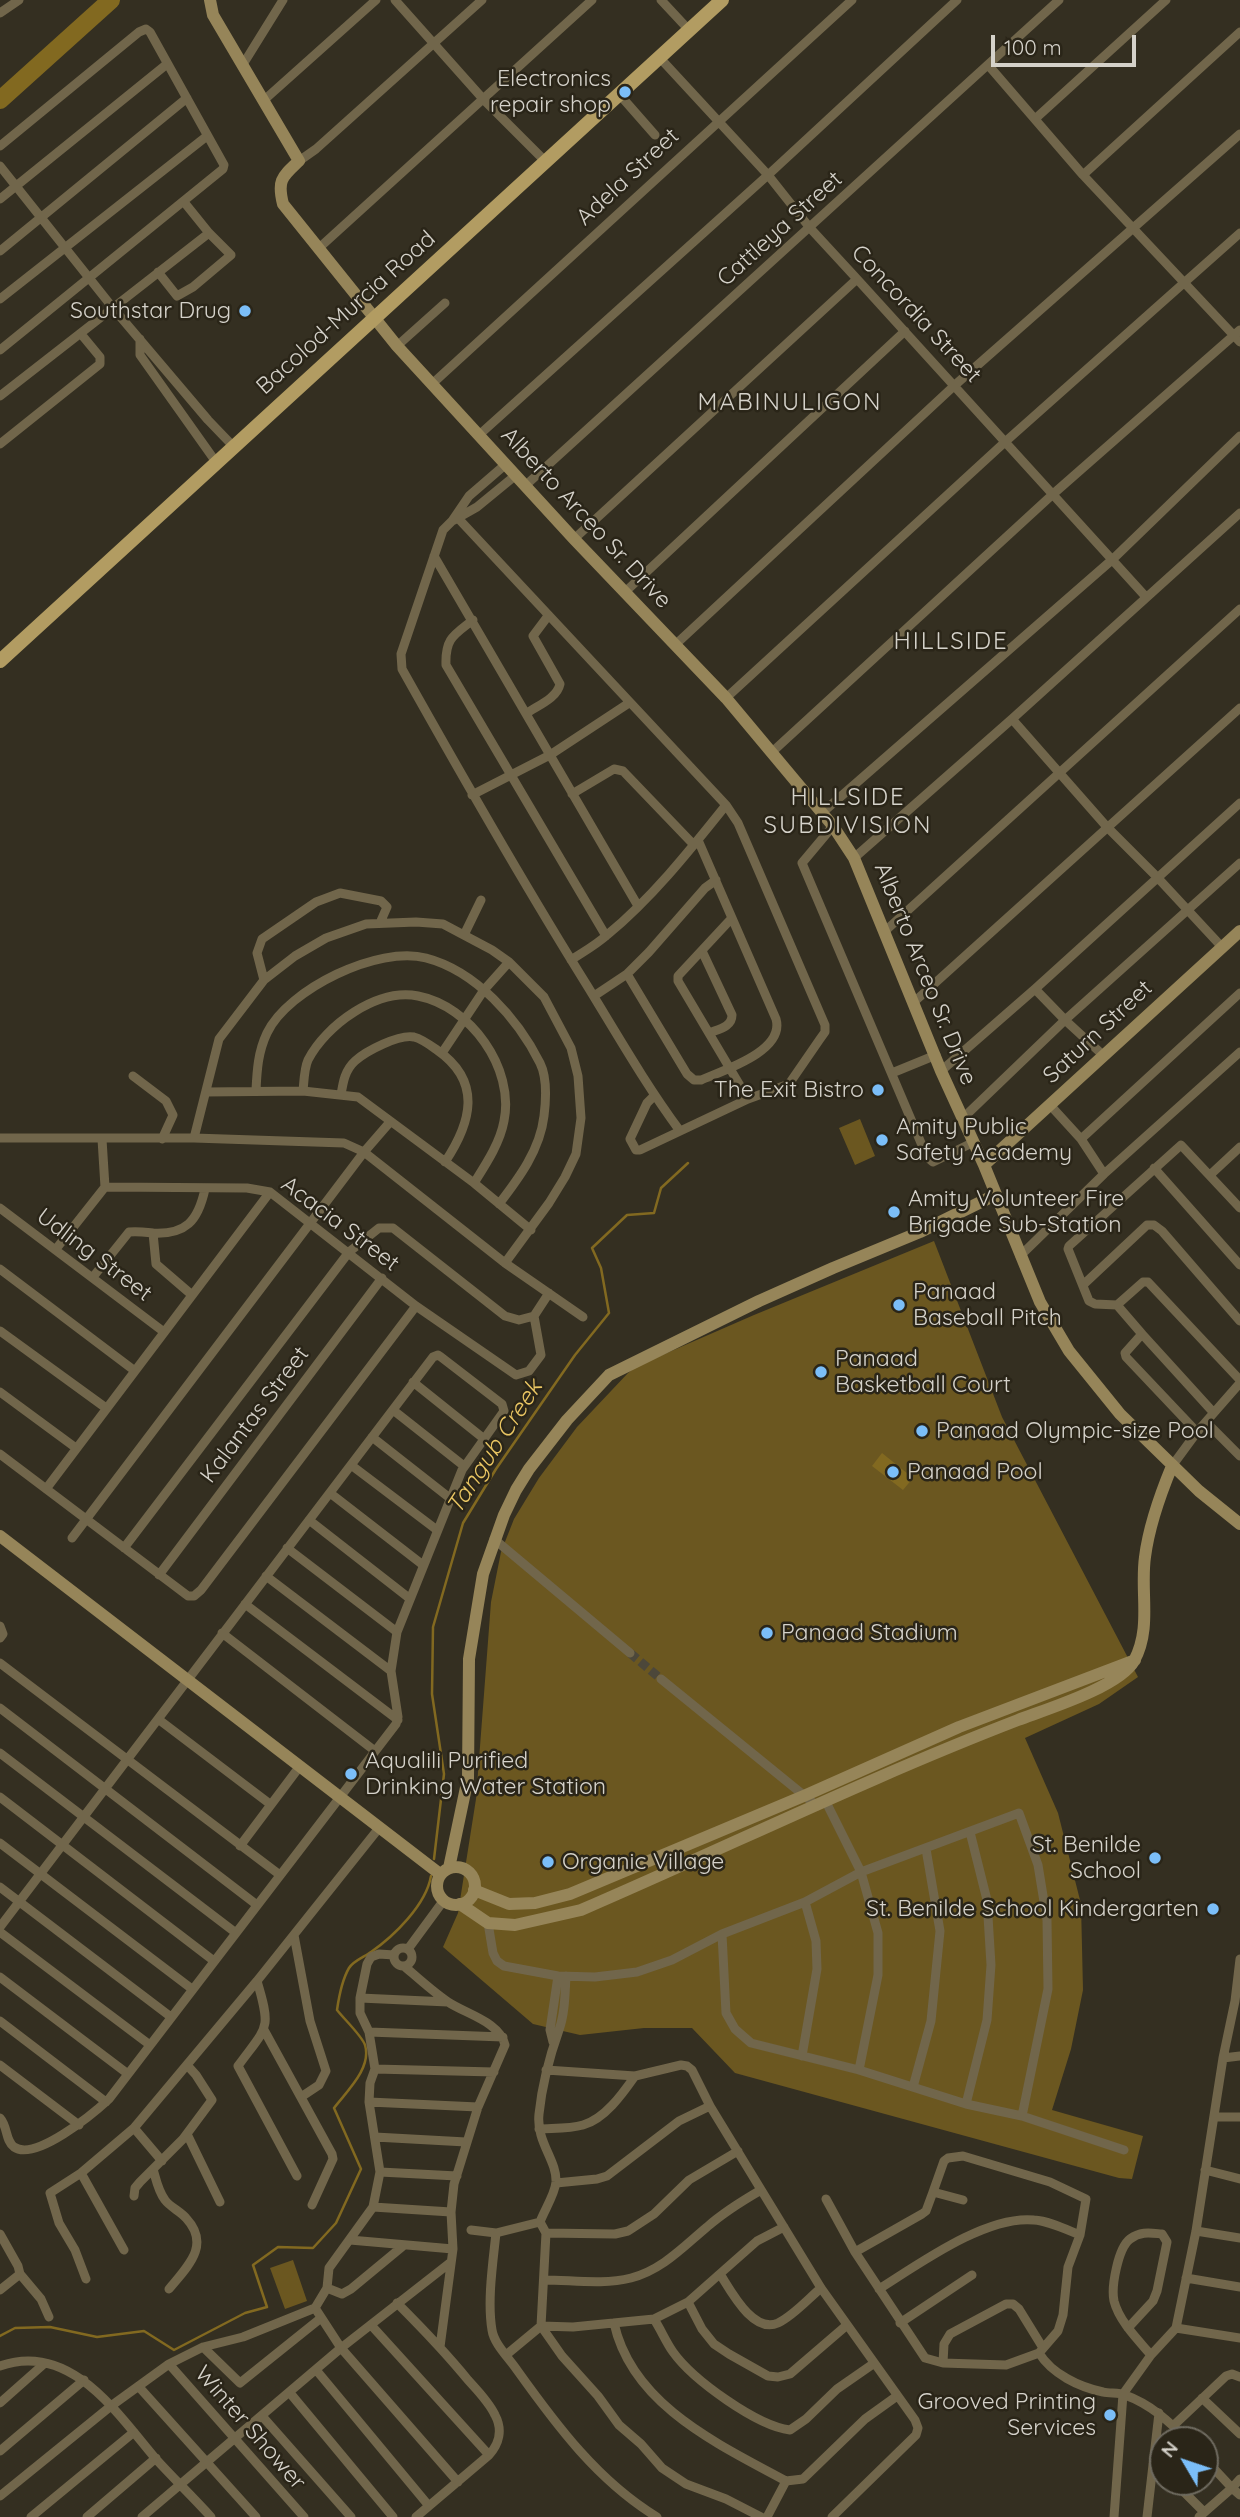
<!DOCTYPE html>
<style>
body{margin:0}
#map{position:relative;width:1240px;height:2517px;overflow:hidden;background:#342f21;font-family:Quicksand,sans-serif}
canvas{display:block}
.north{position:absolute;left:1149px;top:2426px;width:70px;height:70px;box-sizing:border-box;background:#2a2518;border:2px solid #6e6a5f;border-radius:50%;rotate:309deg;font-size:19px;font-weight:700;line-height:28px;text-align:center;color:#d5d2ca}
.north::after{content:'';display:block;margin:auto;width:24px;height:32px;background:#7bbef8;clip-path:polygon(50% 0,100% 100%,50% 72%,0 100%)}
.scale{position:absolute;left:991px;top:35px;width:145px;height:32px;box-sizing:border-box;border:4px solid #d5d2ca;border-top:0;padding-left:9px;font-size:21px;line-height:24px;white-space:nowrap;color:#d5d2ca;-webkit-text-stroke:5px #2a2518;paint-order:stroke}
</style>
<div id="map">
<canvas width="1240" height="2517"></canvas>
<div class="north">N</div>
<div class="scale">100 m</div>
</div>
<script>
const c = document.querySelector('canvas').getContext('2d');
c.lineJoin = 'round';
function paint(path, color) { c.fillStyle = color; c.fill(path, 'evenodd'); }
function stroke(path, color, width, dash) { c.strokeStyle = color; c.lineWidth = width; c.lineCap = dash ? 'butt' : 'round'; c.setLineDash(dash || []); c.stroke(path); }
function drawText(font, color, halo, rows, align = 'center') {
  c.font = font + ' Quicksand,sans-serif'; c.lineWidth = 5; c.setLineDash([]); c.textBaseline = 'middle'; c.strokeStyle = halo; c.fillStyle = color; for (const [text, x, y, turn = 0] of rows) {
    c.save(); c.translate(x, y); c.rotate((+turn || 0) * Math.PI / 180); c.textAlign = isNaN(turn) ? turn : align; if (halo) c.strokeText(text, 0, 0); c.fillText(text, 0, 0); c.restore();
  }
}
const green = new Path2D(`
 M860,1119L875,1156L855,1165L839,1128Z
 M934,1241L1002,1417L1138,1677L1099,1704L1025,1738L1058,1813L1081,1904L1083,1990L1071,2049L1052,2110L1143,2136L1132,2179L1119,2178L735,2073L692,2028H644L580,2035L533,2024L443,1947L458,1913L476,1799L491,1602L501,1552L514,1519L539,1478L577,1427L628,1373L637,1366L754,1315Z
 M293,2260L307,2301L285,2309L270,2268Z`);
const water = new Path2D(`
 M882,1453L913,1478L903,1490L872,1466Z`);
const stream = new Path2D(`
 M434,1859L444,1774L432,1694L433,1627L463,1523L496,1469L575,1355L609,1313L601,1268L592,1248L627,1215L654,1213L661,1188L688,1163
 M0,2336L15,2328L50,2327L97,2337L144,2331L174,2350L245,2313L267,2307L253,2265L278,2247L313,2248L336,2223L361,2169L334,2108C347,2091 372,2068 365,2045C362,2036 344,2019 337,2010C339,1996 342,1980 349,1968C353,1961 364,1957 371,1952C394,1936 426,1905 431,1876`);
const river = new Path2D(`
 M0,100L111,0`);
const streetTunnel = new Path2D(`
 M630,1653L661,1679`);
const street = new Path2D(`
 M395,0L484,100L546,162
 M661,0L689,30
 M0,13L19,0
 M659,57L768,175L810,228L857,279L1146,597
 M242,66L283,0
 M989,66L1083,175L1240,342
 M619,94L655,135
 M263,101L376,0
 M1035,119L1166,0
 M0,146L139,32L146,29L150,32L224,165L223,169L0,350
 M299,161L316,149L482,0
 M0,166L113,308L208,420L233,446
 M1083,175L1240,32
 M0,199L167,64
 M319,248L592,0
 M0,251L187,98
 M158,272L177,296L193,287L231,255L209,233L184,202
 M0,299L207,136
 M140,339V355L216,462
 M397,346L445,303
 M432,384L852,0
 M0,396L209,233
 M479,435L768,175L957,0
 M0,444L100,364V357L81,334
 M506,464L469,496L452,521L443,530L401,654L402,669C462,776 523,883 588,987C618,1036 646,1085 680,1131
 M526,485L1059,0
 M456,516L726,805L738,823L825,1025V1032L820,1039L789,1084L748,1099L640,1150H636L630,1139L647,1103L654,1096
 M454,520L477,507L516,475
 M574,539L857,279
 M434,556L638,906
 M625,592L905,331
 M473,620C454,635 445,638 446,665L606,936
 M675,645L955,385L1240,134
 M726,698L1005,442L1240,233
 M527,713C539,705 557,698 560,684L533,636L548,616
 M1012,719L1107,827L1157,877L1221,946
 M771,753L1052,495L1240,330
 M572,794L614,769L623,771L694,845
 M472,795L550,755L629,703
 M823,812L1113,559L1240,436
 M833,826L802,863L927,1157L933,1162L974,1142
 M854,858L1012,719L1240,513
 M731,919L678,976V981L748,1099
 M884,932L1240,609
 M464,935L481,900
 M702,951L732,1015C732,1027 719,1029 709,1033
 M571,960C583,952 596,945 607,935C652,898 690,850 726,805
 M627,974L687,1074L694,1080H701C724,1070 785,1051 776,1019L698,840
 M264,980L257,953L262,939L316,902L340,893L381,901L387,907L380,923
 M1035,989L1065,1020L1104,1056
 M594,996L627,974L649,952L705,888L716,880
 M914,1002L1240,708
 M442,1053L484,990L509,962
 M941,1071L1035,989L1240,803
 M892,1073L936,1055
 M133,1076L166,1101L173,1115L162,1139
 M256,1090C257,1070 258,1052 267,1033C288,989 379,945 426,958C476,971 518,1019 540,1063C547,1077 546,1100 544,1116C540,1150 519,1178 499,1204
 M303,1091C304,1082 304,1069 308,1060C326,1025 377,988 418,996C470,1006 515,1068 504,1121C500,1143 486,1164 474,1183
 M206,1092L303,1091L358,1097L474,1183L531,1230
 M341,1095C343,1082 345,1070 355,1061C366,1051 399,1034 414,1037C422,1039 430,1045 437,1050C483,1082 471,1123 445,1162
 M1050,1105L1081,1139L1104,1174
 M962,1119L1065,1020L1240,863
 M0,1138H194L344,1143L364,1152L505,1263L583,1317
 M194,1138L219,1039L264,980L295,956L326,938L366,924L416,922L443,924L492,950L509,962L544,997L571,1048L578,1076L581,1118L576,1154L565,1177L549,1203L505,1263
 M102,1139L105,1187
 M1081,1139L1240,993
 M1154,1168L1240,1265
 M1210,1175L1240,1147
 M0,1208L164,1332
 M153,1233L156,1264L192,1295
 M56,1249L105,1187L247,1188L270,1192L416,1306L516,1375L529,1371L541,1355L534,1316L549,1293
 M1020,1256L1104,1174L1240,1052
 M0,1269L135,1371
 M93,1277L129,1232C137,1231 144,1232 152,1233C186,1235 198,1221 205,1189
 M1083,1285L1147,1225H1154L1162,1231L1240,1321
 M1117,1305L1143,1282H1148L1240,1380
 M0,1331L106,1408
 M1142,1334L1213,1412
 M413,1382L483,1438
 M0,1392L76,1448
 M393,1410L464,1466
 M1206,1422L1240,1456
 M1197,1432L1126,1357L1125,1353L1142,1334L1117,1305L1095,1304L1089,1301L1068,1249L1069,1246L1181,1145L1240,1208
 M372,1437L451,1499
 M0,1454L188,1596H194L201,1590L416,1306
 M351,1465L437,1530
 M1172,1466L1197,1432L1240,1383
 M46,1489L270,1192
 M330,1493L423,1565
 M309,1520L409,1598
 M72,1538L364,1152L390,1122
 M494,1539L630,1653
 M124,1548L349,1252L379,1228H393L505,1316L519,1320L534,1316
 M287,1548L397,1632
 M159,1575L382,1278
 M266,1576L391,1671
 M245,1604L398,1720
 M0,1626L3,1634L0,1638
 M222,1633L375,1751
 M0,1663L280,1875
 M661,1679L817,1806
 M0,1708L257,1905
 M158,1719L270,1804
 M0,1753L236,1933
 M0,1797L214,1961
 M826,1802L861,1872L878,1933V1975L859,2070
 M0,1843L192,1989
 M240,1846L300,1766
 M0,1887L171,2017
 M488,1923L493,1953L497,1961L504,1966L558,1976L595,1977L637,1972L672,1960L722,1934L805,1902L861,1872L1019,1813L1038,1865L1047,1920L1048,1989L1022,2116
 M0,1927L433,1357L438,1355L441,1357L502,1404L504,1411L462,1470L397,1632L391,1671L398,1717L396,1724L109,2099C94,2113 35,2162 14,2147C5,2140 8,2127 0,2118
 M0,1932L150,2045
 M722,1934L726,2013L735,2029L751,2043L859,2070L966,2104L1022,2116L1124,2150
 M294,1935L310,2021L326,2071L319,2085L301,2097
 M394 1957a9 9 0 1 1 18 0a9 9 0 1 1-18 0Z
 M408,1949L444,1900
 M404,1966C418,1978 432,1991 448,2002C466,2014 500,2022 505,2045L478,2107L454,2184L451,2212L453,2249L440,2347
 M566,1976C565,1994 565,2013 559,2030C549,2058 542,2085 539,2114C536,2142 557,2160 556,2182C555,2194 544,2211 540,2222L546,2233L541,2326L562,2356L598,2396L619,2425L641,2444L662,2468L686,2484L726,2499L761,2517
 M0,1977L128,2074
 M360,1998L448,2002
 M0,2021L106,2102
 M264,2030L332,2154L333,2159L312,2205
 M369,2032L503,2037
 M553,2042L550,2030L558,1976
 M802,2056L817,1969L816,1941L805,1902
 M1223,2058L1240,2056
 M0,2065L79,2125
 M375,2069L494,2072
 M546,2070L635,2076L681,2065L687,2066L692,2070L710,2106L821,2288L915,2420L918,2428L916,2435L832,2517
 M913,2087L931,2021L940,1931L926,1849
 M369,2102L478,2107
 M966,2104L987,2020L991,1965L987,1900L970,1832
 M1214,2117H1240
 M134,2128L162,2161
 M539,2129C553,2128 569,2129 583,2125C605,2119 623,2093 635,2076
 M187,2134L220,2202
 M375,2137L466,2142
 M153,2169C156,2179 158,2191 165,2200C170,2207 180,2211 186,2218C211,2245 188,2266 169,2289
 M1205,2170L1240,2179
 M380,2172L457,2176
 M81,2173L124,2250
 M297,2176L238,2066C267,2026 272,2031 257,1981L379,1828
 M556,2183L597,2179L607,2176L679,2121L710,2106
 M933,2192L944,2161L948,2158L963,2156L1050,2182L1086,2199L1080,2235L1068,2267L1063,2315L1058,2331L1039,2353C1052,2374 1079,2387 1103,2392C1110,2394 1118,2392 1125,2395C1150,2404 1169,2421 1187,2440
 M134,2196L135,2188L140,2182L183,2139L212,2100L196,2075L187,2065
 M826,2199L855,2252L925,2358L943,2363L1006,2365L1039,2353
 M373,2207L451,2212
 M471,2230L496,2233L540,2222
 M1196,2231L1240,2238
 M496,2233C493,2262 487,2301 492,2330C494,2344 509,2358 517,2370C557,2426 598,2481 657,2517
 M546,2233L615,2234L628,2231L654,2214L689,2180L738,2151
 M0,2234L18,2266L20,2274L0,2290
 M350,2240L453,2249
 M855,2252L922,2214L926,2211L933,2192L963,2200
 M20,2274L41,2299L49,2317
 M720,2274C731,2291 753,2334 778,2323C793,2316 808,2299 821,2288
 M1186,2278L1240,2287
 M86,2279L75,2250L59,2223L50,2193L81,2173L134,2128L257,1981
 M544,2280C572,2280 603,2285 631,2278C662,2270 683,2247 707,2227C724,2212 742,2201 761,2190
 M327,2288L342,2294L351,2289L403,2246
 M879,2289C919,2264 986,2215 1034,2220C1049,2221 1065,2229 1080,2235
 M688,2302L702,2329L714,2344L729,2354L768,2376L778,2377L790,2374L847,2325
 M397,2303C422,2328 446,2353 468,2380C478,2391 489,2402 495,2415C503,2430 499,2444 489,2455L416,2517
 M315,2308L341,2348L458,2482
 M654,2319C661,2330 666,2342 673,2352C693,2380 757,2426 790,2430L806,2419L837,2389L873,2364
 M614,2323C632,2405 718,2444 786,2481L803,2479L865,2419L897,2396
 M900,2323L972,2275
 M371,2325L489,2455
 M1128,2328L1153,2301L1157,2291L1167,2242L1162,2234C1150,2233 1141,2231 1130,2239C1118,2248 1111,2287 1114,2301C1119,2321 1138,2340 1151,2355
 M1176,2328L1240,2338
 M203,2347L240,2383L321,2318
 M506,2355L541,2326L573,2327L654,2319L688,2302L757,2241L784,2227
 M943,2363L944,2344L950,2334L1006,2304H1013L1019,2309L1043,2348
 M169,2364L304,2517
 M0,2366C70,2341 117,2413 155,2458C173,2478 193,2497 211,2517
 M317,2371L429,2506
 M139,2387L256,2517
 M290,2393L393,2517
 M1202,2398L1240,2434
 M0,2403L45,2363
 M262,2416L351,2517
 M1173,2426L1226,2376L1232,2374L1240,2377
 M0,2451L84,2380
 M1240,2479L1232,2488L1240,2495
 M1174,2482L1204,2512
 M0,2496L111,2406L169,2364L203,2347L243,2337L315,2308L327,2288L329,2268L373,2207L380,2172L369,2102L370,2083L375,2069L369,2032L360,2013V1998L367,1964L371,1957L379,1954L394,1955
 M31,2517L134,2432
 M87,2517L156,2458
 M142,2517L341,2348L451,2262
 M767,2517L786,2481
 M1114,2517L1123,2394L1151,2355L1176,2328L1196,2231L1223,2058L1235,2001L1240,1959
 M1147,2517L1159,2413
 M1199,2517L1232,2488L1205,2459`);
const secondary = new Path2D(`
 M210,0L213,15L299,161C282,177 277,180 283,204L397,346L574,539L726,698L833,826L854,858L941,1071L984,1165L1040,1302L1069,1351L1120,1414L1199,1491L1240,1524
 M984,1165L1240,931
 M0,1536L440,1874
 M437 1886a19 19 0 1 1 38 0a19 19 0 1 1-38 0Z
 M449,1868L468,1778L469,1659L483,1574L504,1515L516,1490L529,1469L567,1420L609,1375L759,1301L833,1268L920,1232L995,1195
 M474,1890L509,1904L535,1903L570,1894L806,1795L959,1727L1135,1660
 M460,1904L488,1923L515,1925L581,1910C727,1847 870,1777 1018,1720C1047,1709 1119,1687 1134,1661C1152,1628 1140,1592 1145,1557C1149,1525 1160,1495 1172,1466`);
const primary = new Path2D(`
 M0,661L722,0`);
const markers = [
 [625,92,7,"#7bbef8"],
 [245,311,7,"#7bbef8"],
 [878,1090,7,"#7bbef8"],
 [882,1140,7,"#7bbef8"],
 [894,1212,7,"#7bbef8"],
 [899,1305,7,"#7bbef8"],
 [821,1372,7,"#7bbef8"],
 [922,1431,7,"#7bbef8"],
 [893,1472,7,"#7bbef8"],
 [767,1633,7,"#7bbef8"],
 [351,1774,7,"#7bbef8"],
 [1155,1858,7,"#7bbef8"],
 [548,1862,7,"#7bbef8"],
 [1213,1909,7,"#7bbef8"],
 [1110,2415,7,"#7bbef8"]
];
const poiNames = [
 ["Electronics",611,79,"right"],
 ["repair shop",611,105,"right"],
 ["Southstar Drug",231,311,"right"],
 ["The Exit Bistro",864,1090,"right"],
 ["Amity Public",896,1127],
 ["Safety Academy",896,1153],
 ["Amity Volunteer Fire",908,1199],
 ["Brigade Sub-Station",908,1225],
 ["Panaad",913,1292],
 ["Baseball Pitch",913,1318],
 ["Panaad",835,1359],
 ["Basketball Court",835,1385],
 ["Panaad Olympic-size Pool",936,1431],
 ["Panaad Pool",907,1472],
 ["Panaad Stadium",781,1633],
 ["Aqualili Purified",365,1761],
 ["Drinking Water Station",365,1787],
 ["St. Benilde",1141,1845,"right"],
 ["School",1141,1871,"right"],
 ["Organic Village",562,1862],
 ["St. Benilde School Kindergarten",1199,1909,"right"],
 ["Grooved Printing",1096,2402,"right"],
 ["Services",1096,2428,"right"]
];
const streetNames = [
 ["Adela Street",628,177,-43],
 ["Cattleya Street",780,229,-42],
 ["Bacolod-Murcia Road",346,313,-42],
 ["Concordia Street",916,314,47],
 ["Alberto Arceo Sr. Drive",586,518,47],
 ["Alberto Arceo Sr. Drive",925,974,68],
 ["Saturn Street",1098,1032,-43],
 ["Acacia Street",340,1224,37],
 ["Udling Street",94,1255,37],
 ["Kalantas Street",255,1415,-53],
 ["Winter Shower",250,2428,49]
];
const neighbourhoodNames = [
 ["MABINULIGON",790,403],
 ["HILLSIDE",951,642],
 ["HILLSIDE",848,798],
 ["SUBDIVISION",848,826]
];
const waterNames = [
 ["Tangub Creek",495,1447,-57]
];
paint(green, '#6b5720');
paint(water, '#826920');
stroke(stream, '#826920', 2.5);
stroke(river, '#826920', 18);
stroke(streetTunnel, '#4c473a', 9, [9, 4.5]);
stroke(street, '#71664b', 9);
stroke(secondary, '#968559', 12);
stroke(primary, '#b29c62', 14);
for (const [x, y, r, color] of markers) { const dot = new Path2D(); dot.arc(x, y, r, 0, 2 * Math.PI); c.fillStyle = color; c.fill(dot); stroke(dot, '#2a2518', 2.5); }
drawText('23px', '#d5d2ca', '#2a2518', poiNames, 'left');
drawText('23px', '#d5d2ca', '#2a2518', streetNames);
c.letterSpacing = '2px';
drawText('24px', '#d5d2ca', '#2a2518', neighbourhoodNames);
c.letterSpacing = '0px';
drawText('italic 24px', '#eac663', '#2a2518', waterNames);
</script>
